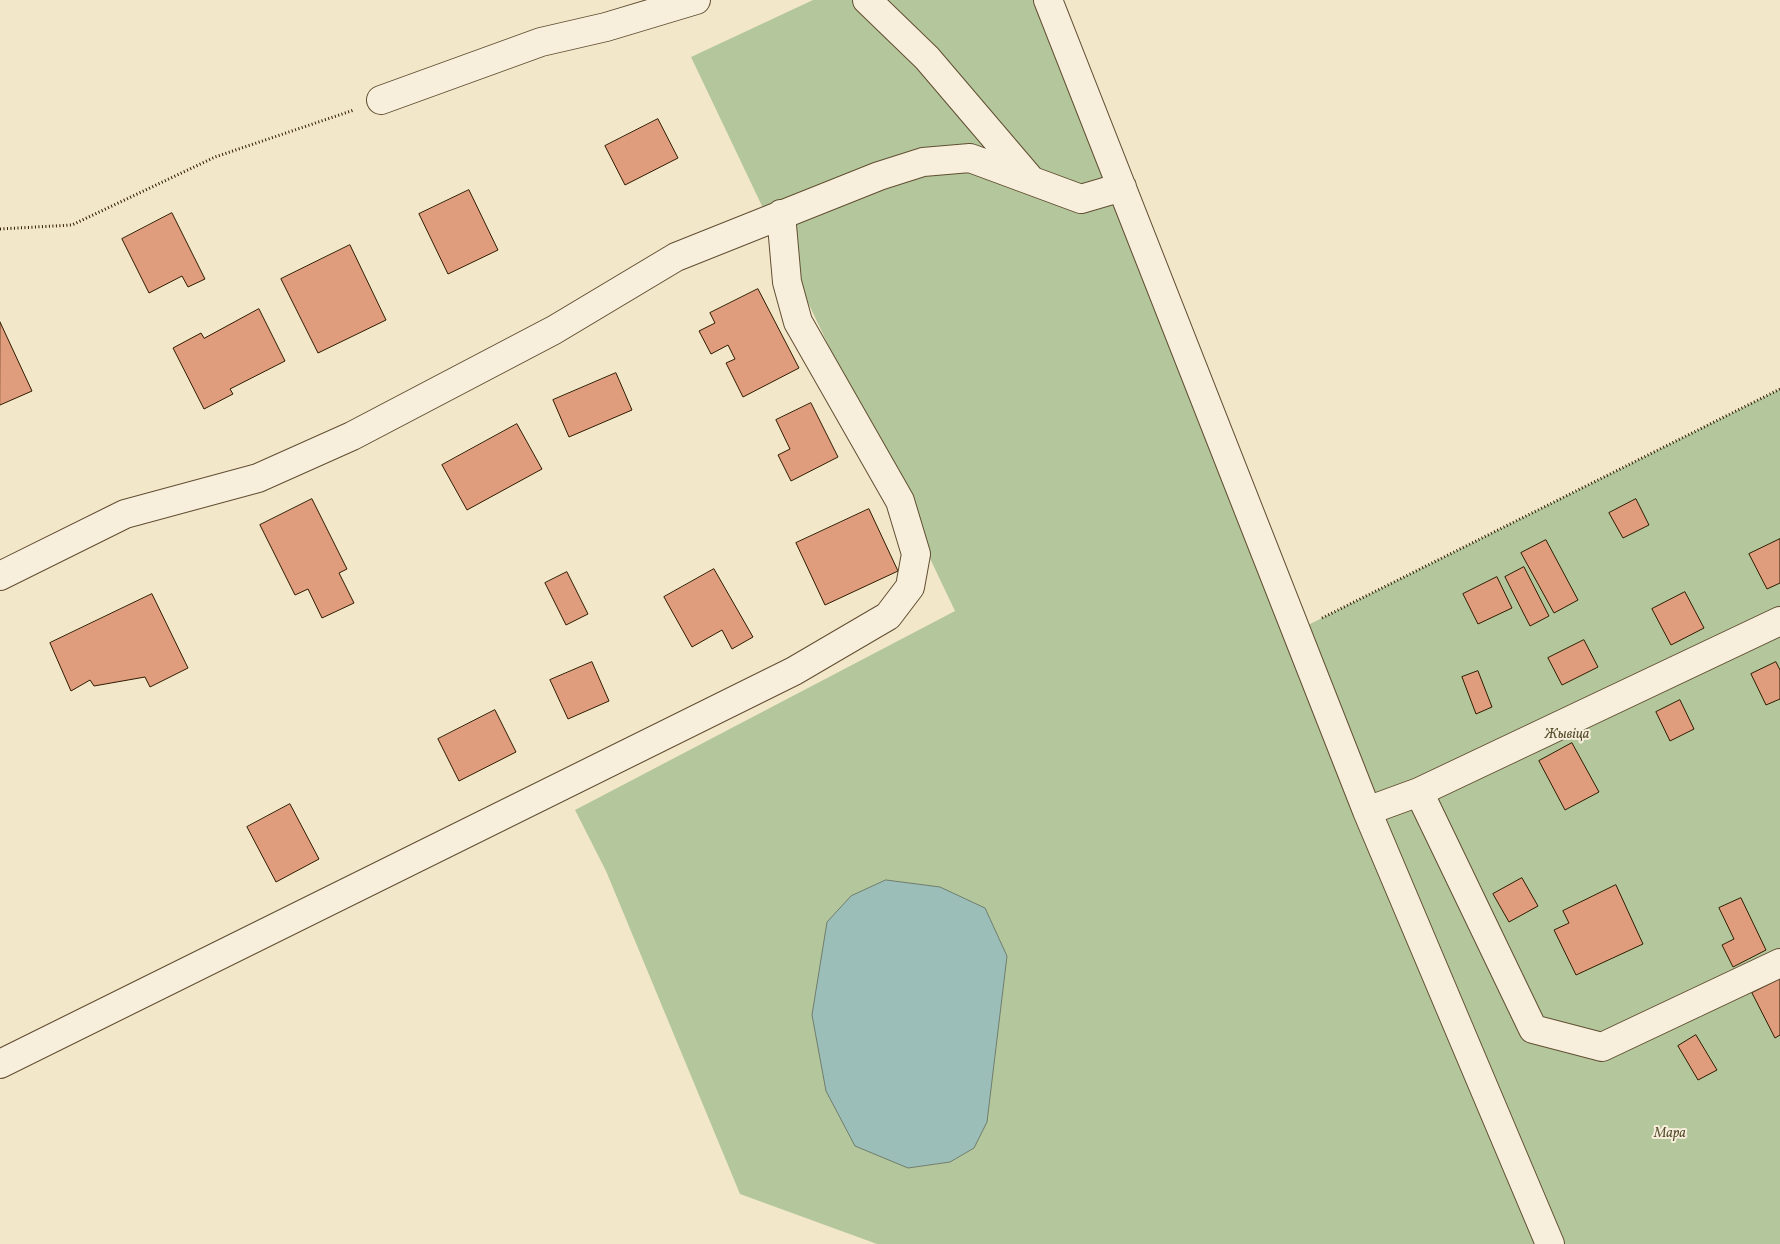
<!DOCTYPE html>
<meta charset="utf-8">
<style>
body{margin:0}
canvas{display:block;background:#f3e7c9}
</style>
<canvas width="1780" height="1244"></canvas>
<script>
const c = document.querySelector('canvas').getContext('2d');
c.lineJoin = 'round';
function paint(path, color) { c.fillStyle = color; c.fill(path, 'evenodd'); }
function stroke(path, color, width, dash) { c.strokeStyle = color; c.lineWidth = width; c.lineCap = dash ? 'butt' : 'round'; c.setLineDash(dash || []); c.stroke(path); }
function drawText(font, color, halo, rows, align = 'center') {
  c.font = font + ' Vollkorn,serif'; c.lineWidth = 4; c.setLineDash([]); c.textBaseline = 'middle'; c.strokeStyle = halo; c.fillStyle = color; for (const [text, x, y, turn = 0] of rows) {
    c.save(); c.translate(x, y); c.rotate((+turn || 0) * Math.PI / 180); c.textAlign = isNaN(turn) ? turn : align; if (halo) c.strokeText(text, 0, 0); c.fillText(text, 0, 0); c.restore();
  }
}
const green = new Path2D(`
 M813,0H1048L1296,631L1780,389V1244H877L740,1194L606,871L575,810L955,611L691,57ZM974,1148L950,1162L908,1168Z`);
const water = new Path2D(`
 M886,880L940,887L985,908L1007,956L987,1122L974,1148L950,1162L908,1168L855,1146L826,1091L812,1015L827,922L851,896Z`);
const building = new Path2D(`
 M658,119L678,158L625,185L605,146Z
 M469,190L498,250L448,274L419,214Z
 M172,213L205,279L188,287L182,276L149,293L122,239Z
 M350,245L386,320L318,353L281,279Z
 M758,289L799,368L743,397L726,363L735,359L728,345L711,354L699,331L715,323L710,313Z
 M259,309L285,361L230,389L233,394L204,409L173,348L201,333L204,338Z
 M0,322L32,391L0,405Z
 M616,373L632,410L569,437L553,400Z
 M811,403L838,457L791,481L778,455L790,449L776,420Z
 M517,424L542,469L467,510L442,465Z
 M312,499L347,569L339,573L354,603L322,618L308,589L295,595L260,525Z
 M1636,499L1649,525L1623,538L1609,513Z
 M869,509L898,571L825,605L796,543Z
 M1780,539V583L1767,589L1749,554Z
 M1546,540L1578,600L1554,613L1521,553Z
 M1524,567L1549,616L1530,626L1505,577Z
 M714,569L753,637L732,649L722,630L692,647L664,597Z
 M567,572L588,614L566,625L545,583Z
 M1497,577L1512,608L1478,624L1463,594Z
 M1685,592L1704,628L1671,645L1652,609Z
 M152,594L188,668L150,687L145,677L94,686L90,680L71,691L50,643Z
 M1584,640L1598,667L1562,685L1548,658Z
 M592,662L609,701L568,719L550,680Z
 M1776,662L1780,670V699L1766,705L1751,674Z
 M1478,671L1492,707L1476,714L1462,677Z
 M1680,700L1694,729L1670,741L1656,712Z
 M495,710L516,752L459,781L438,739Z
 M1572,743L1599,792L1565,810L1539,761Z
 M290,804L319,859L276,882L247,827Z
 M1522,878L1538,906L1509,922L1493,894Z
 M1616,885L1643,944L1576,975L1554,930L1569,923L1563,911Z
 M1741,898L1766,950L1733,967L1722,945L1734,939L1719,908Z
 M1780,979V1035L1775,1038L1752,993Z
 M1696,1035L1717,1070L1698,1080L1678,1046Z`);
const path = new Path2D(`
 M0,229L72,225L215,157L354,110
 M1322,618L1780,389`);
const minor = new Path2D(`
 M867,0L927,58L1031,180
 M1048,0L1367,811L1550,1244
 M381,100L541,42L606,27L696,0
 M0,576L125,514L258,478L352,436L554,330L676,257L879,176L923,162L970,158L1081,199L1122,187
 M1419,792L1780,621
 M1367,811L1419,792L1533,1029L1602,1047L1780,963
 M0,1064L794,671L888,616L910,587L916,554L900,501L798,322L787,282L781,214`);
const parkNames = [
 ["Жывіца",1567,735],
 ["Мара",1670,1134]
];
paint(green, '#b4c79c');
paint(water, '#9bbfb8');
stroke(water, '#707d6e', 1);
paint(building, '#df9d7d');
stroke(building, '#301b00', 1);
stroke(minor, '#614e32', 30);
stroke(path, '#301b00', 3, [1, 2.5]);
stroke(minor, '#f7efdc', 28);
drawText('italic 14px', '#584f2f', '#f7efdc', parkNames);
</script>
